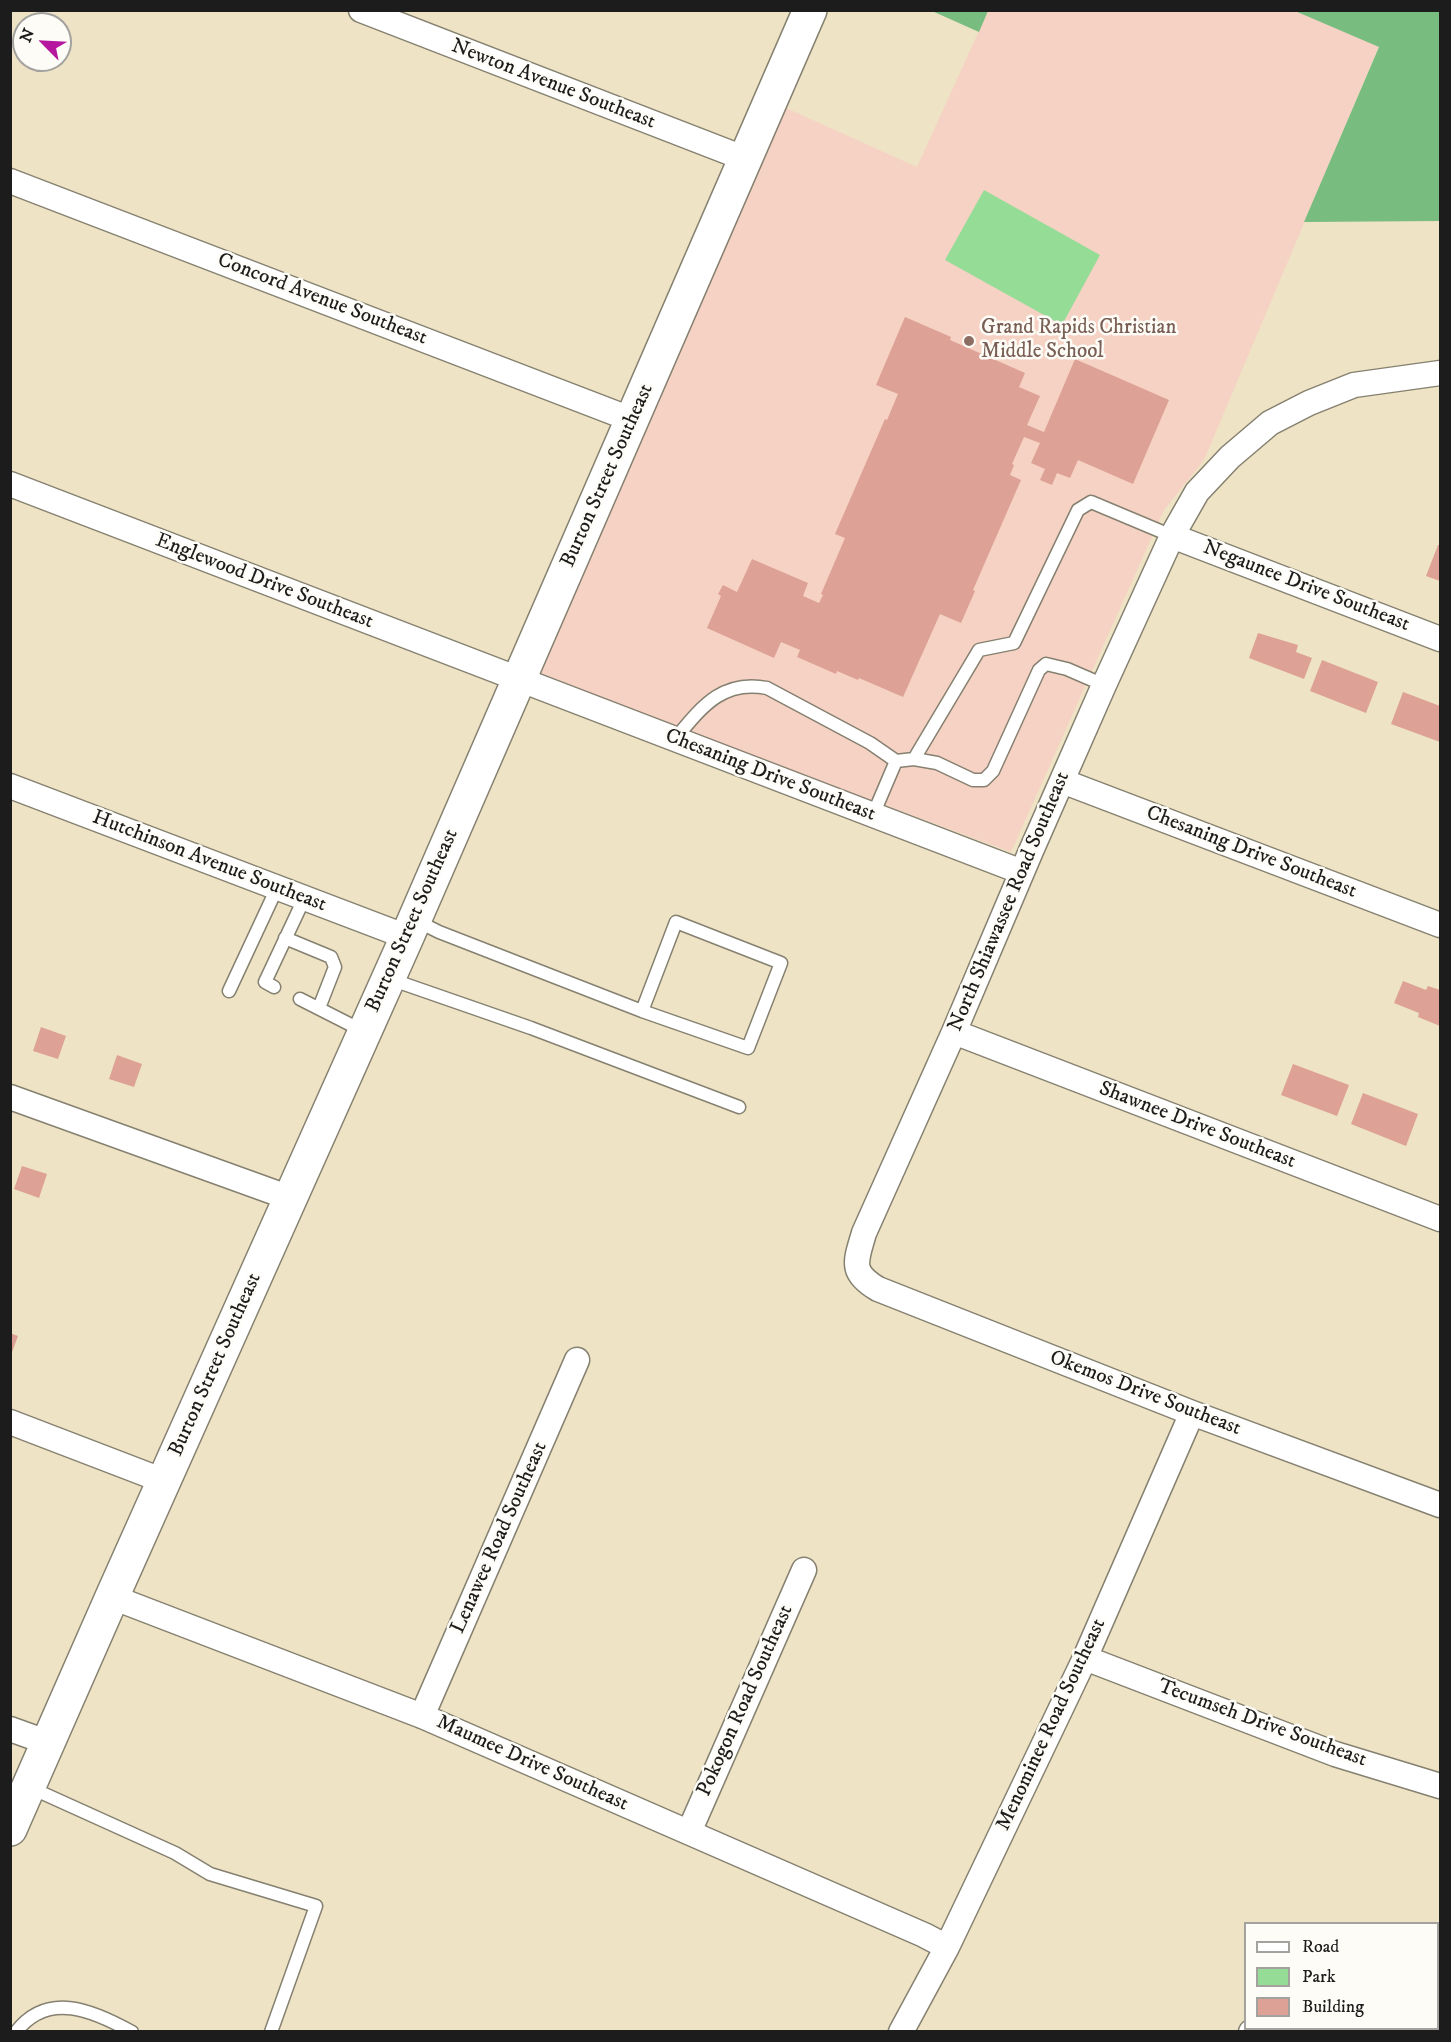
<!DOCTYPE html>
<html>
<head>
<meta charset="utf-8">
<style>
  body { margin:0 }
  #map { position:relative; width:1451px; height:2042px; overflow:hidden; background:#eee3c4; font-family:"IM FELL DW Pica",serif }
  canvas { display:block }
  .frame { position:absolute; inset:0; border:12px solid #1c1c1c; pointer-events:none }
  .legend { position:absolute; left:1244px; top:1922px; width:195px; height:108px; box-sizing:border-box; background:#fdfcf7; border:2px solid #a3a29f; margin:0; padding:8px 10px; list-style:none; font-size:18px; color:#1c1c1c }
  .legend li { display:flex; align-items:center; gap:12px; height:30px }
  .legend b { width:30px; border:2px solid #a3a29f }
  .north { position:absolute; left:12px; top:12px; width:60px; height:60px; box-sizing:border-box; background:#fdfcf7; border:2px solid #a3a29f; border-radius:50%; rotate:294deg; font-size:16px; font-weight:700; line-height:24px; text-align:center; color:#1c1c1c }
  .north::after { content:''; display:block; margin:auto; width:21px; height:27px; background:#b5179e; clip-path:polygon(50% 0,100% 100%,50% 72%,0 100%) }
</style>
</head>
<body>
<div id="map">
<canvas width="1451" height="2042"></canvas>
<div class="frame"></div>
<ul class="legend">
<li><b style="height:8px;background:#fff"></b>Road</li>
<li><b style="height:16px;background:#95dc97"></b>Park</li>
<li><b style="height:16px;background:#dda196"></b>Building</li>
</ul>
<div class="north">N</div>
</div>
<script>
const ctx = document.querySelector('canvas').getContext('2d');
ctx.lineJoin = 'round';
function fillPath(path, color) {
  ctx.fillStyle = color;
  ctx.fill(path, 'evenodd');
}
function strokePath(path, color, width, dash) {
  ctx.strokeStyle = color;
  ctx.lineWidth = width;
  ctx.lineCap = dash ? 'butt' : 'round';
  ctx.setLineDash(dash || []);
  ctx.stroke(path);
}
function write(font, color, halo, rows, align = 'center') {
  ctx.font = font + ' "IM FELL DW Pica",serif';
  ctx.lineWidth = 5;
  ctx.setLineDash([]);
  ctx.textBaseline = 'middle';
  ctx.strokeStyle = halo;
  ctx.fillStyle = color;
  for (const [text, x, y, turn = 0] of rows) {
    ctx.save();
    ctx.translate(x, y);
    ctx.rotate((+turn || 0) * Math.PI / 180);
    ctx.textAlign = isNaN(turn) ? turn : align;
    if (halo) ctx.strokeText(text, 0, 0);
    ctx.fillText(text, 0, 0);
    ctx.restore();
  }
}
const built = new Path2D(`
  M 988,11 L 1295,11 L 1379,46 L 1204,460 L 1164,510 L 1011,852 L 539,677 L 786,108 L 917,167 Z`);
const green = new Path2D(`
  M 984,190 L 1100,255 L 1062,325 L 945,260 Z`);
const forest = new Path2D(`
  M 932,11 L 988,11 L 979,32 Z
  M 1295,11 L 1440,11 L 1440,221 L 1304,222 L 1379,47 Z`);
const building = new Path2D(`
  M 905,317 L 951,337 L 950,340 L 1025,373 L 1019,387 L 1040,396 L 1027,425 L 1044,432 L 1075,359 L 1169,400 L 1133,484 L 1078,460 L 1070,478 L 1057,473 L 1052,485 L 1040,480 L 1045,469 L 1031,463 L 1040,443 L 1024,437 L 1012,464 L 1014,465 L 1010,475 L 1021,480 L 973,590 L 975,591 L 961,623 L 940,614 L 903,697 L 859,678 L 858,680 L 837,671 L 836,674 L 797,657 L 800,650 L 781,642 L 774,658 L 707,628 L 721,596 L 718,594 L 723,585 L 737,592 L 752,559 L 808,583 L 803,596 L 819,603 L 823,595 L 821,594 L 845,538 L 835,534 L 885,419 L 887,420 L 898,394 L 876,385 Z
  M 1438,545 L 1440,545 L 1440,581 L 1426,576 Z
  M 1258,633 L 1298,645 L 1296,652 L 1312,658 L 1304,679 L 1249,658 Z
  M 1322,660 L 1378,682 L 1366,713 L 1310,691 Z
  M 1403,692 L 1440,706 L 1440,742 L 1391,724 Z
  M 1403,981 L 1426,990 L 1428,986 L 1440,990 L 1440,1026 L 1418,1017 L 1419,1013 L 1394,1003 Z
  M 41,1027 L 66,1036 L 58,1059 L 33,1051 Z
  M 117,1055 L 142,1064 L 134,1087 L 109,1079 Z
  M 1293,1064 L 1349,1085 L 1337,1116 L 1281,1095 Z
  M 1363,1093 L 1418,1114 L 1406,1146 L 1351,1124 Z
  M 22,1166 L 47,1174 L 39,1198 L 14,1189 Z
  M 10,1333 L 18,1336 L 11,1355 L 10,1355 Z`);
const service = new Path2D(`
  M 675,739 C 701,708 722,679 767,688 L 870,743 L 896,761 L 914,759 L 979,650 L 1014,643 L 1078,510 L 1091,502 L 1172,536
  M 914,759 L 937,763 L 973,780 L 984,780 L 993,771 L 1039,670 L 1046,664 L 1067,669 L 1104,685
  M 873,815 L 896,761
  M 415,920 L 439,932 L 642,1011 L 676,922 L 781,963 L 748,1048 L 642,1011
  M 285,938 L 331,957 L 335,967 L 319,1008
  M 390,979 L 531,1028 L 739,1107
  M 274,987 L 265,982 L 304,899
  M 229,991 L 277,888
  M 300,999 L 363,1031
  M 29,1787 L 175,1853 L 210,1874 L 316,1906 L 271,2032
  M 16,2032 C 48,1990 94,2011 132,2032`);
const minor = new Path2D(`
  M 361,10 L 746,159
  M 10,181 L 633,420
  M 1440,373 L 1354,385 L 1309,403 L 1270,423 L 1230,457 L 1197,492 L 1172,536 L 1104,685 L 1031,851 L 954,1032 L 864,1233 C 856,1261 849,1272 878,1289 L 1192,1413 L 1440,1505
  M 10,484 L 1022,872
  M 1172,536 L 1440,639
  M 1062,781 L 1440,925
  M 10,786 L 407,937
  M 954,1032 L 1440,1219
  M 10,1097 L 290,1198
  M 10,1422 L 164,1481
  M 112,1597 L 422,1716 L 924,1935 L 947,1947
  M 1085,1658 L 1335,1754 L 1440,1786
  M 422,1716 L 577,1360
  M 10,1729 L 49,1743
  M 689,1832 L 804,1570
  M 901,2032 L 947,1947 L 1085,1658 L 1192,1413
  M 1251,2032 L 1269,2029 L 1280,2032`);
const secondary = new Path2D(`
  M 10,1829 L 112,1597 L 407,937 L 810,10`);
const markers = [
  [969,341,6,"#8d6e63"]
];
const streetNames = [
  ["Newton Avenue Southeast",553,85,21],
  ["Concord Avenue Southeast",322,300,21],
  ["Burton Street Southeast",608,476,-66],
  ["Englewood Drive Southeast",264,582,21],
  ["Negaunee Drive Southeast",1306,587,21],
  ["Chesaning Drive Southeast",770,776,21],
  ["Chesaning Drive Southeast",1251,853,21],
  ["Hutchinson Avenue Southeast",209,862,21],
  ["North Shiawassee Road Southeast",1010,902,-67],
  ["Burton Street Southeast",413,921,-66],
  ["Shawnee Drive Southeast",1197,1126,21],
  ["Burton Street Southeast",216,1365,-66],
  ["Okemos Drive Southeast",1145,1394,21],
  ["Lenawee Road Southeast",500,1538,-66],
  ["Pokogon Road Southeast",746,1701,-66],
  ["Tecumseh Drive Southeast",1262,1724,20],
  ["Menominee Road Southeast",1052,1725,-65],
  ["Maumee Drive Southeast",532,1764,24]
];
const educationNames = [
  ["Grand Rapids Christian",981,329],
  ["Middle School",981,353]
];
fillPath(built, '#f6d2c4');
fillPath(green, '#95dc97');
fillPath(forest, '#78bc80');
fillPath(building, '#dda196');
strokePath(service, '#858070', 15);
strokePath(minor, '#858070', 27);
strokePath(secondary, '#858070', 36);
strokePath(service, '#fff', 12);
strokePath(minor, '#fff', 24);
strokePath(secondary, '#fff', 33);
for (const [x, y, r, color] of markers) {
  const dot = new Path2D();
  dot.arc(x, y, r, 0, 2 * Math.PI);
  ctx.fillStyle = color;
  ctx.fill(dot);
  strokePath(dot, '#fdfcf7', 2);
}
write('21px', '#1c1c1c', '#fdfcf7', streetNames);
write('21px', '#785e54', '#fdfcf7', educationNames, 'left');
</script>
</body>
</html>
